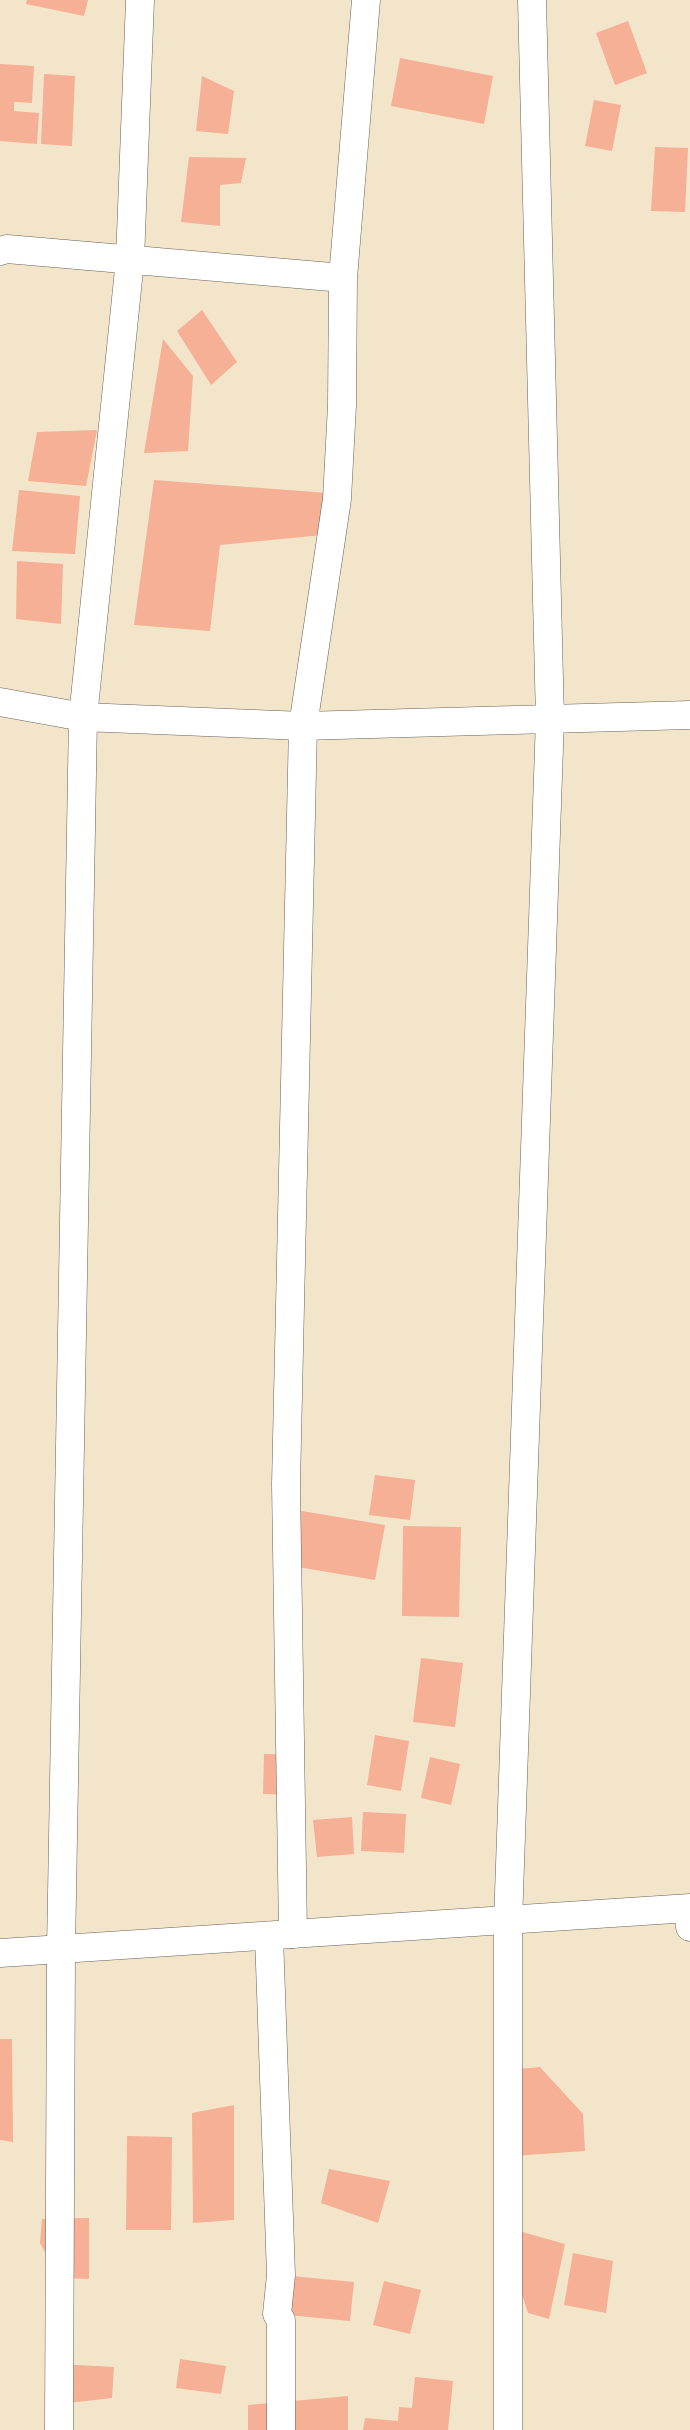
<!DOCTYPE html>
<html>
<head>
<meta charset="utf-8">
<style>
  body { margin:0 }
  canvas { display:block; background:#f3e5ca }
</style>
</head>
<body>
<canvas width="690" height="2430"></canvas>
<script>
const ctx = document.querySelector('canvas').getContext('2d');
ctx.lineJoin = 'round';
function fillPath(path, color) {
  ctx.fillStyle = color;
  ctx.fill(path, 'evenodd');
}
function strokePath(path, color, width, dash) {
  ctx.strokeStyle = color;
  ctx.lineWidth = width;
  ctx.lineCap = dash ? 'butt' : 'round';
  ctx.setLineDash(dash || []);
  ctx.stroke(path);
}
const building = new Path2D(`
  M 27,0 L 88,0 L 84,16 L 26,4 Z
  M 628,21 L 647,73 L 615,85 L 596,33 Z
  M 400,58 L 493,76 L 484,124 L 391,106 Z
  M 0,64 L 34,66 L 32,103 L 14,102 L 14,111 L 39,113 L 37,144 L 0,141 Z
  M 44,74 L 75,76 L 72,146 L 41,144 Z
  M 202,76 L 234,91 L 228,134 L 196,131 Z
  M 594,100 L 621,105 L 612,151 L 585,146 Z
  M 655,147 L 688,148 L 685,212 L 651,211 Z
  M 189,157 L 246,158 L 241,183 L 220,185 L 220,226 L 181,222 Z
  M 202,310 L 237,362 L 211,385 L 177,331 Z
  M 163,339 L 193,376 L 188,451 L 144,453 Z
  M 97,430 L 86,486 L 28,481 L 37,432 Z
  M 154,480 L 328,493 L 322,535 L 220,545 L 210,631 L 134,625 Z
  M 19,490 L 80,496 L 75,554 L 12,551 Z
  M 17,561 L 63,564 L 61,624 L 16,619 Z
  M 375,1475 L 415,1480 L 410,1520 L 369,1515 Z
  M 290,1509 L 385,1525 L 375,1580 L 280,1564 Z
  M 403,1526 L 461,1527 L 459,1617 L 402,1616 Z
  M 421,1658 L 463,1663 L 455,1727 L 413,1722 Z
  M 375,1735 L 409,1741 L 401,1791 L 367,1785 Z
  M 264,1754 L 304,1755 L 303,1795 L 263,1794 Z
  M 430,1757 L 460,1764 L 451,1805 L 421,1798 Z
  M 363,1812 L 406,1814 L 404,1853 L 361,1851 Z
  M 352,1817 L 354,1854 L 317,1857 L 313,1820 Z
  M 0,2039 L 12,2039 L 13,2142 L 0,2140 Z
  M 540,2067 L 583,2114 L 585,2151 L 513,2156 L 508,2070 Z
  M 234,2105 L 234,2220 L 193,2223 L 192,2113 Z
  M 127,2136 L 172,2137 L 171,2230 L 126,2230 Z
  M 329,2169 L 390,2181 L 378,2223 L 321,2203 Z
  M 89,2218 L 89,2279 L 59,2278 L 40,2243 L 42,2219 Z
  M 508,2228 L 565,2244 L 549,2319 L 528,2313 L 508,2252 Z
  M 573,2253 L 613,2261 L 606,2313 L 564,2305 Z
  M 281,2275 L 354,2282 L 350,2321 L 277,2314 Z
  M 384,2281 L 421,2290 L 410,2334 L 373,2325 Z
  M 180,2359 L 226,2366 L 221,2394 L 176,2388 Z
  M 59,2364 L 114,2367 L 112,2398 L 59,2404 Z
  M 415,2377 L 453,2381 L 448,2430 L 363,2430 L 365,2418 L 398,2421 L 399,2407 L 412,2408 Z
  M 348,2396 L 348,2430 L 248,2430 L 248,2405 Z`);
const street = new Path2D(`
  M 0,251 L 7,249 L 343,278
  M 0,702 L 83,717 L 303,726 L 690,715
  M 688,1909 L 690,1927
  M 293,1934 L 286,1484 L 303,726 L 337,499 L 342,405 L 343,278 L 366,0
  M 269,1936 L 281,2275 L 277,2314 L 281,2320 L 281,2430
  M 59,2430 L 61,1950 L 83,717 L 130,260 L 140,0
  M 508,2430 L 508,1922 L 550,719 L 532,0`);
const secondary = new Path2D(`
  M 0,1953 L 690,1908`);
fillPath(building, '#f5b096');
strokePath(street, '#676259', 29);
strokePath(secondary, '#676259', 29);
strokePath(street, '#fff', 28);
strokePath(secondary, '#fff', 28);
</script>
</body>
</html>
